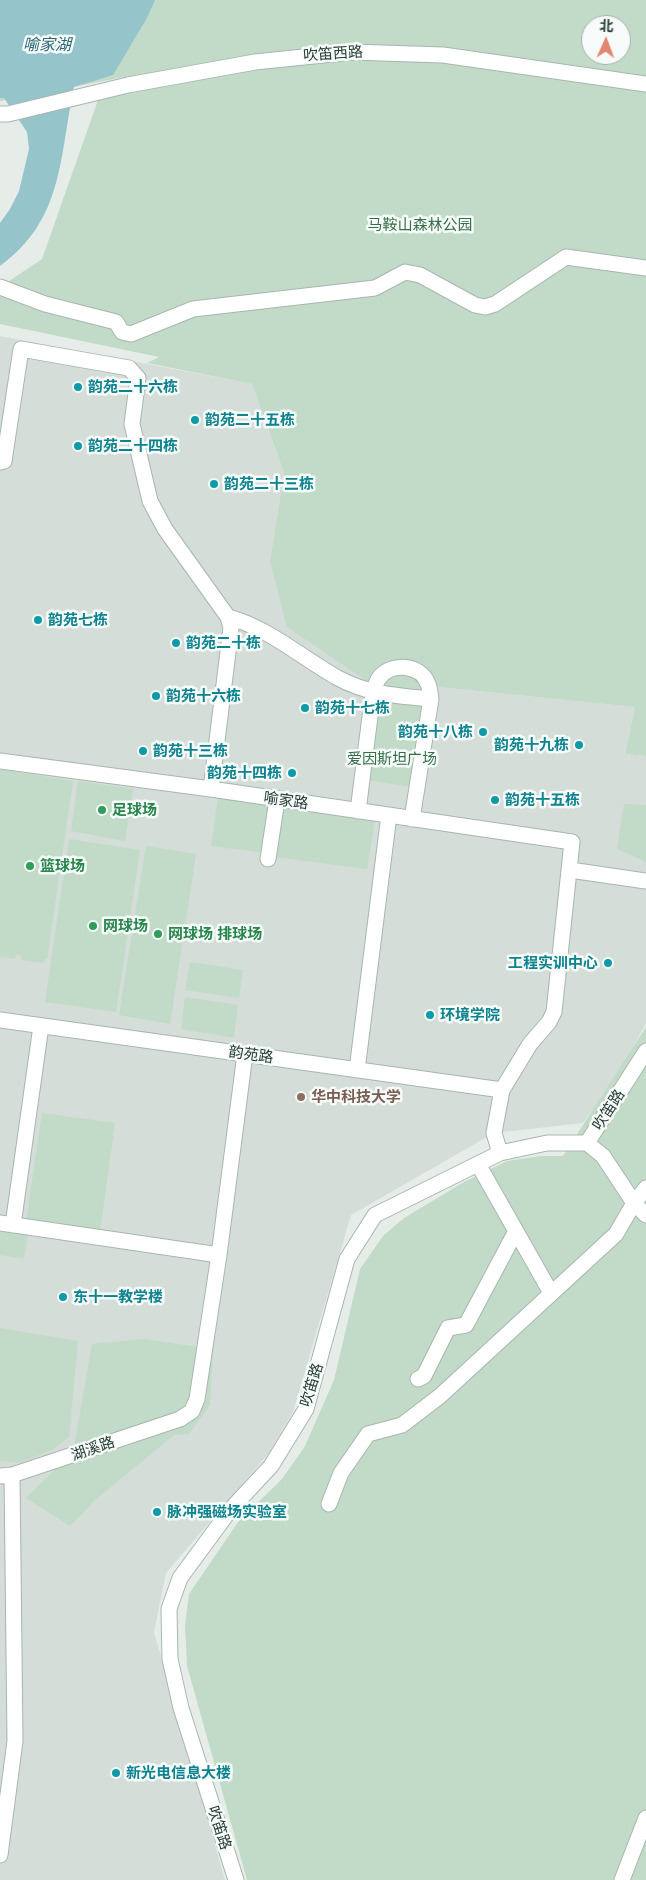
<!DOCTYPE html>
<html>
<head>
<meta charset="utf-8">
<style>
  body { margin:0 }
  #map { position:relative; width:646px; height:1880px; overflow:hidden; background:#e6ede9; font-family:Quicksand,"Noto Sans SC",sans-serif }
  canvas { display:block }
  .north { position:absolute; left:581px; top:15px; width:50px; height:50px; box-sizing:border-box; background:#f6faf8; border:1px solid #a3aeaa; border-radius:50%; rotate:2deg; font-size:14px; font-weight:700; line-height:20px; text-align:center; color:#273d36 }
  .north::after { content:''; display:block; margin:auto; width:18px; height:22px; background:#e2876f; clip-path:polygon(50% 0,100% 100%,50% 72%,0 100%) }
</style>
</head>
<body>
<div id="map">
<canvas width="646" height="1880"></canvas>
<div class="north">北</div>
</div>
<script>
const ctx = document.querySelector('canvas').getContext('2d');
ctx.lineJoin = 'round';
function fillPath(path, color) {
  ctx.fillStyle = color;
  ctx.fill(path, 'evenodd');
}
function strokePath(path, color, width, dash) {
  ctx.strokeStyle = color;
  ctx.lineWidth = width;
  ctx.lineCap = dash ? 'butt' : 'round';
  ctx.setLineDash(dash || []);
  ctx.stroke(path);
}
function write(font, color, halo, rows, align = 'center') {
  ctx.font = font + ' Quicksand,"Noto Sans SC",sans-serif';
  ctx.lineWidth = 5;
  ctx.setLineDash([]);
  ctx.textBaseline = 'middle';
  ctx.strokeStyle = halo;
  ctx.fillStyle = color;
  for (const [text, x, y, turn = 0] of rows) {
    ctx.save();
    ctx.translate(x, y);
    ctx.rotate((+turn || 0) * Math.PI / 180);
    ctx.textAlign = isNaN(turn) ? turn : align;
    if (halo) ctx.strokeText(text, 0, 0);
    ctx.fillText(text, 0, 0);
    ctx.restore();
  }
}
const built = new Path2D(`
  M 0,336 L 252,384 L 284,473 L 270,561 L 429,672 L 438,687 L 635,707 L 625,754 L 646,756 L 646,1023 L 620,1072 L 583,1123 L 494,1133 L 351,1215 L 293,1412 L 269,1453 L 166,1573 L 154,1632 L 225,1880 L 0,1880 Z`);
const green = new Path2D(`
  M 0,0 L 646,0 L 646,756 L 625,754 L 635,707 L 438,687 L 429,672 L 407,662 L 370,683 L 287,627 L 270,561 L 284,473 L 252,384 L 147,363 L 159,357 L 0,324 L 0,287 L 42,259 L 98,100 L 116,88 L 124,77 L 0,101 ZM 591,25 L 621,25 L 621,55 L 591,55 Z
  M 412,673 L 423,682 L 424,693 L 412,787 L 366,780 L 379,690 L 389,677 Z
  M 0,769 L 73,781 L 47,959 L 45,959 L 44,963 L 21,960 L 21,955 L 16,954 L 15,959 L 0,957 Z
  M 78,781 L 133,789 L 125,841 L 71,831 Z
  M 218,797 L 273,804 L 266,853 L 211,846 Z
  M 624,804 L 646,805 L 646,862 L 617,849 Z
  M 281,808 L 375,820 L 367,869 L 274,857 Z
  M 69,839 L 140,850 L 116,1012 L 45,1002 Z
  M 146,846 L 196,854 L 170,1024 L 119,1015 Z
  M 190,962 L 243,970 L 239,998 L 185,990 Z
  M 185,997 L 238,1005 L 234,1038 L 181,1029 Z
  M 646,1027 L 646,1880 L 247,1880 L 187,1666 L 185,1626 L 189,1594 L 238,1522 L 282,1479 L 305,1446 L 334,1380 L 360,1269 L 383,1236 L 404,1218 L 464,1182 L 507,1161 L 540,1156 L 563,1156 Z
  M 42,1113 L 115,1123 L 100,1232 L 26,1222 Z
  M 0,1230 L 28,1234 L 24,1259 L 0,1255 Z
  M 0,1328 L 78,1341 L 69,1437 L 52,1450 L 19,1463 L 0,1461 Z
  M 143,1339 L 213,1349 L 210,1405 L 189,1434 L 174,1435 L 95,1500 L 70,1526 L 26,1498 L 73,1452 L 92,1344 Z`);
const water = new Path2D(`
  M 0,0 L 155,0 L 147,18 L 113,75 L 74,87 C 59,158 64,219 0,266 L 0,223 L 10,209 L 19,191 L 29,149 L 27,132 L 4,98 L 0,98 Z`);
const minor = new Path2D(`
  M 0,114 L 8,114 L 128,85 L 255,62 L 352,52 L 443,55 L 646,84
  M 0,287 L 45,304 L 116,322 L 122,332 L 131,334 L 193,309 L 375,288 L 405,272 L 420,275 L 475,305 L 485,307 L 495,304 L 566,257 L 646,268
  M 0,462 L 4,461 L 21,349 L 129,368 L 138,378 L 132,424 L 150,501 L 165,529 L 228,617 L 231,628 L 211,789
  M 228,617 C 269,628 302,658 338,678 C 367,694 398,696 431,699
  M 0,761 L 211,789 L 572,842 L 554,1012 L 549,1022 L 530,1044 L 502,1090 L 494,1133 L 500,1153
  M 358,811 L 373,693 C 375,688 376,682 379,678 C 391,662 421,664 428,684 C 430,688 430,694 431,699 L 412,819
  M 268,859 L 277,800
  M 570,870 L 646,881
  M 0,1020 L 502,1090
  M 357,1070 L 389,815
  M 587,1143 L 603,1156 L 634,1203 L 646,1215
  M 478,1164 L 551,1293
  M 0,1223 L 219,1255
  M 13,1225 L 41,1026
  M 418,1379 L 424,1376 L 448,1328 L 466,1325 L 516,1231
  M 0,1476 L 12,1475 L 180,1419 L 192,1411 L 197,1399 L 219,1255 L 245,1054
  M 329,1504 L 341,1473 L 368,1434 L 402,1425 L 440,1396 L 616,1234 L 634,1203 L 646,1188
  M 0,1855 L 15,1741 L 12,1475
  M 236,1880 L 181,1708 L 170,1659 L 169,1609 L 180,1578 L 230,1510 L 271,1466 L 306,1409 L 347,1259 L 375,1215 L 500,1153 L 547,1143 L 587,1143 L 646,1051
  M 622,1880 L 646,1818`);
const markers = [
  [78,387,5,"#0f9aa8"],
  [195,420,5,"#0f9aa8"],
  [78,446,5,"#0f9aa8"],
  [214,484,5,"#0f9aa8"],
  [38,620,5,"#0f9aa8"],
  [176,643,5,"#0f9aa8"],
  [156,696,5,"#0f9aa8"],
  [305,708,5,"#0f9aa8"],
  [483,732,5,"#0f9aa8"],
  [579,745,5,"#0f9aa8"],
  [143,751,5,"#0f9aa8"],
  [292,773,5,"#0f9aa8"],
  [495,800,5,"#0f9aa8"],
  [102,810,5,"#2e9e5b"],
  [30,866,5,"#2e9e5b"],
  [93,926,5,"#2e9e5b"],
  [158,934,5,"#2e9e5b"],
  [608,963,5,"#0f9aa8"],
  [430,1015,5,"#0f9aa8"],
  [301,1097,5,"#8d6e63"],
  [63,1297,5,"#0f9aa8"],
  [157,1512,5,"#0f9aa8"],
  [116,1773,5,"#0f9aa8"]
];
const streetNames = [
  ["吹笛西路",333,54,-4],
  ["喻家路",286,801,8],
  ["韵苑路",251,1055,8],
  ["吹笛路",609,1110,-57],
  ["吹笛路",312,1385,-73],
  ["湖溪路",93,1449,-19],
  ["吹笛路",219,1828,72]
];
const parkNames = [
  ["马鞍山森林公园",420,225],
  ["爱因斯坦广场",392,759]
];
const cultureNames = [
  ["韵苑二十六栋",88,387],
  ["韵苑二十五栋",205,420],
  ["韵苑二十四栋",88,446],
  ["韵苑二十三栋",224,484],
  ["韵苑七栋",48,620],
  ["韵苑二十栋",186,643],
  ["韵苑十六栋",166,696],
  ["韵苑十七栋",315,708],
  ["韵苑十八栋",473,732,"right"],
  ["韵苑十九栋",569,745,"right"],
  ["韵苑十三栋",153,751],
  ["韵苑十四栋",282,773,"right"],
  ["韵苑十五栋",505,800],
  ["工程实训中心",598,963,"right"],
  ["环境学院",440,1015],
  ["东十一教学楼",73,1297],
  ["脉冲强磁场实验室",167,1512],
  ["新光电信息大楼",126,1773]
];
const leisureNames = [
  ["足球场",112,810],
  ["篮球场",40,866],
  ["网球场",103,926],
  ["网球场 排球场",168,934]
];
const educationNames = [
  ["华中科技大学",311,1097]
];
const waterNames = [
  ["喻家湖",47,45]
];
fillPath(built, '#d4ddd8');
fillPath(green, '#c1dbc8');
fillPath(water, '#95c4cb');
strokePath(minor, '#a9b5b0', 17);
strokePath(minor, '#fff', 15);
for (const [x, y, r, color] of markers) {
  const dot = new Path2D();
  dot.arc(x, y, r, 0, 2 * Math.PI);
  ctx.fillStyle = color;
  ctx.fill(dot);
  strokePath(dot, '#f6faf8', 2);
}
write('15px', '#273d36', '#f6faf8', streetNames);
write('15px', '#356f4a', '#f6faf8', parkNames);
write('bold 15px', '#0d838f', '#f6faf8', cultureNames, 'left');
write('bold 15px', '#27864d', '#f6faf8', leisureNames, 'left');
write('bold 15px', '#785e54', '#f6faf8', educationNames, 'left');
write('italic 16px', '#276872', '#f6faf8', waterNames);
</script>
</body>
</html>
